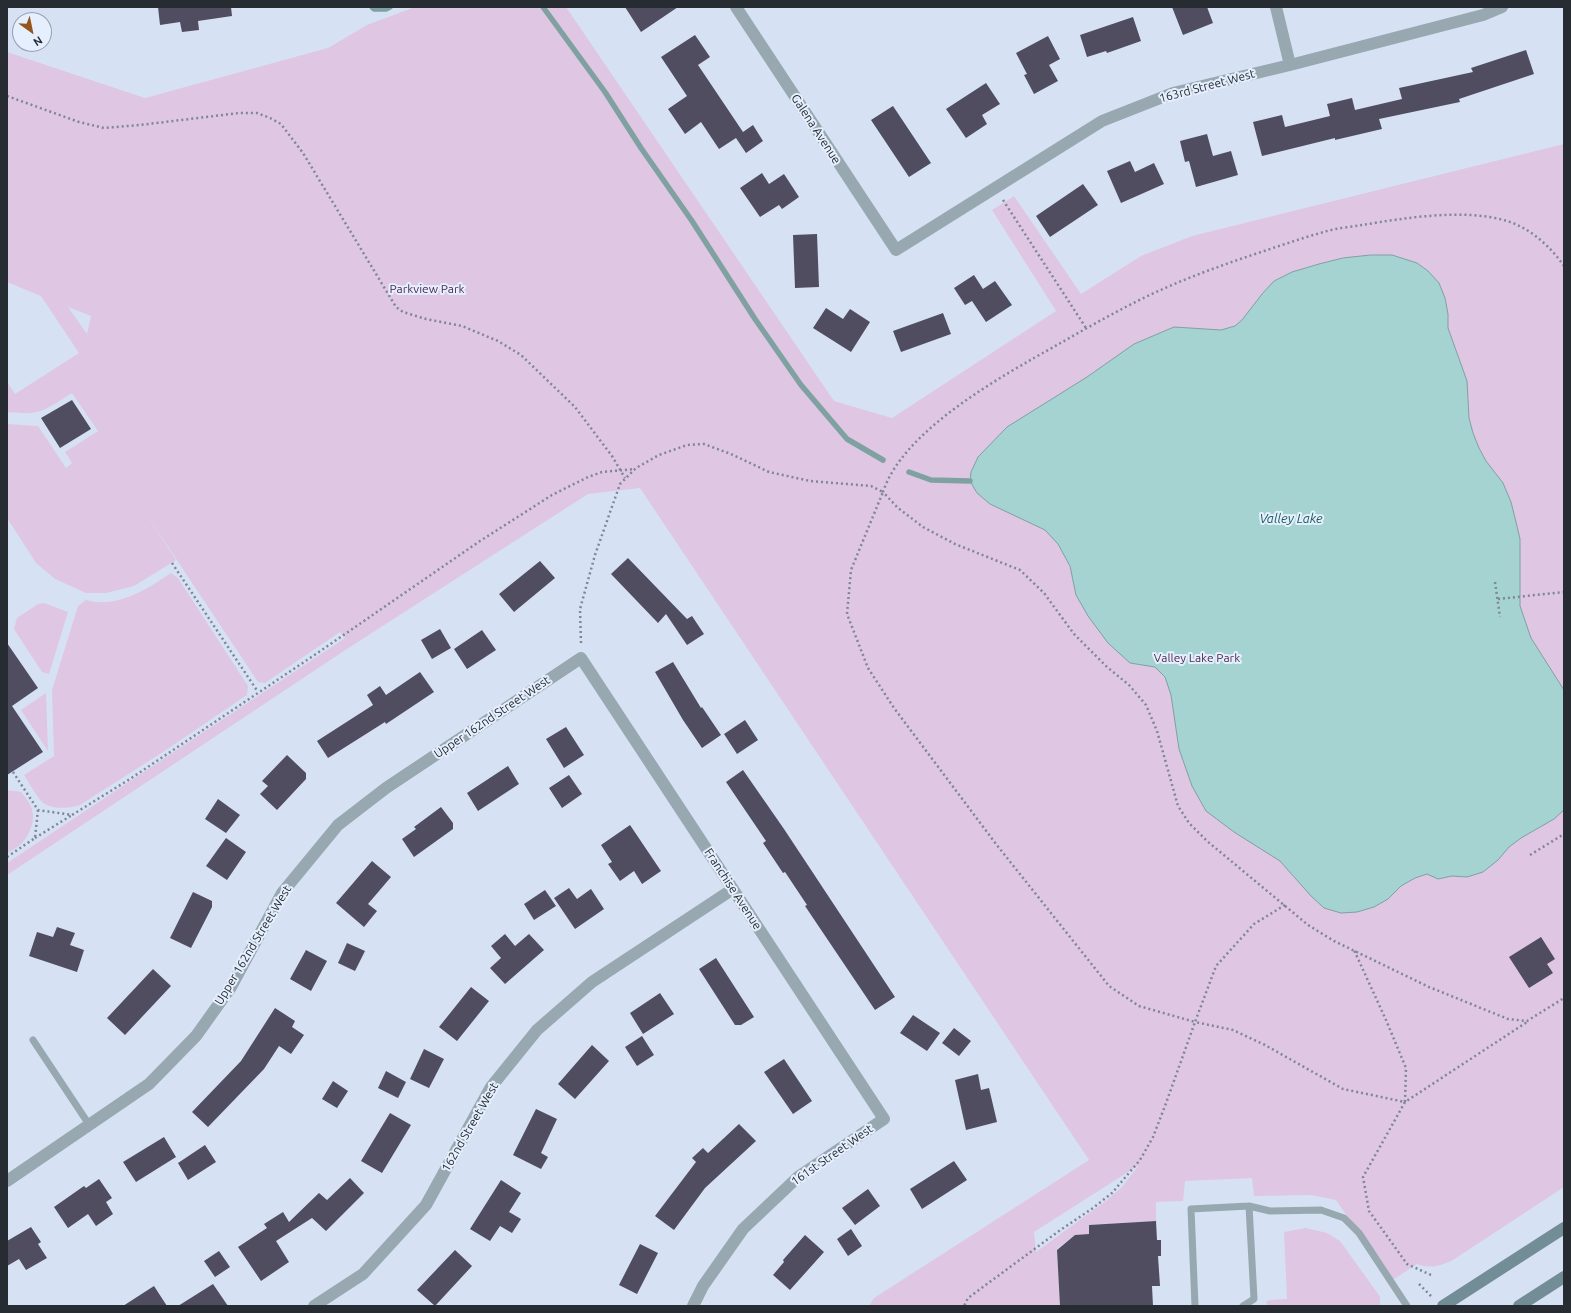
<!DOCTYPE html>
<html>
<head>
<meta charset="utf-8">
<style>
  body { margin:0 }
  #map { position:relative; width:1571px; height:1313px; overflow:hidden; background:#d6e2f4; font-family:Ubuntu,sans-serif }
  canvas { display:block }
  .frame { position:absolute; inset:0; border:8px solid #272c33; pointer-events:none }
  .north { position:absolute; left:12px; top:12px; width:40px; height:40px; box-sizing:border-box; background:#e5effe; border:1px solid #99a1ad; border-radius:50%; rotate:147deg; font-size:11px; font-weight:700; line-height:16px; text-align:center; color:#272c33 }
  .north::after { content:''; display:block; margin:auto; width:14px; height:18px; background:#94561c; clip-path:polygon(50% 0,100% 100%,50% 72%,0 100%) }
</style>
</head>
<body>
<div id="map">
<canvas width="1571" height="1313"></canvas>
<div class="frame"></div>
<div class="north">N</div>
</div>
<script>
const ctx = document.querySelector('canvas').getContext('2d');
ctx.lineJoin = 'round';
function fillPath(path, color) {
  ctx.fillStyle = color;
  ctx.fill(path, 'evenodd');
}
function strokePath(path, color, width, dash) {
  ctx.strokeStyle = color;
  ctx.lineWidth = width;
  ctx.lineCap = dash ? 'butt' : 'round';
  ctx.setLineDash(dash || []);
  ctx.stroke(path);
}
function write(font, color, halo, rows, align = 'center') {
  ctx.font = font + ' Ubuntu,sans-serif';
  ctx.lineWidth = 4;
  ctx.setLineDash([]);
  ctx.textBaseline = 'middle';
  ctx.strokeStyle = halo;
  ctx.fillStyle = color;
  for (const [text, x, y, turn = 0] of rows) {
    ctx.save();
    ctx.translate(x, y);
    ctx.rotate((+turn || 0) * Math.PI / 180);
    ctx.textAlign = isNaN(turn) ? turn : align;
    if (halo) ctx.strokeText(text, 0, 0);
    ctx.fillText(text, 0, 0);
    ctx.restore();
  }
}
const green = new Path2D(`
  M 415,7 L 566,7 L 834,401 L 892,418 L 1056,311 L 992,210 L 1014,196 L 1081,294 L 1141,256 L 1192,236 L 1564,144 L 1564,1187 L 1453,1260 C 1440,1266 1431,1269 1417,1264 L 1391,1281 L 1336,1200 L 1311,1195 L 1254,1196 L 1252,1178 L 1185,1181 L 1183,1201 L 1156,1202 L 1156,1221 L 1089,1225 L 1089,1234 L 1075,1235 L 1057,1249 L 1060,1306 L 869,1306 L 874,1298 L 1089,1160 L 640,488 L 588,494 L 350,647 L 7,875 L 7,863 L 345,638 L 340,632 L 265,683 L 258,682 L 139,503 L 176,560 L 134,586 L 106,593 L 86,593 L 55,579 L 36,563 L 7,518 L 7,424 L 38,426 L 66,468 L 72,463 L 65,452 L 98,431 L 72,393 C 45,410 40,416 7,412 L 7,382 L 15,394 L 79,353 L 41,296 L 7,282 L 7,52 L 145,98 L 328,48 L 367,25 ZM 68,307 L 91,316 L 87,334 ZM 1139,1165 L 1122,1187 L 1107,1200 L 1036,1252 L 1034,1232 Z
  M 171,573 L 178,578 L 248,686 L 247,695 L 163,752 L 80,805 C 68,809 49,810 40,800 C 34,792 29,783 24,775 L 54,756 L 52,690 L 78,606 L 86,600 C 117,609 147,589 171,573 Z
  M 44,603 L 68,612 L 49,674 L 42,672 L 14,629 L 17,618 L 38,604 Z
  M 46,693 L 48,751 L 21,710 Z
  M 7,790 L 21,792 C 25,797 31,804 32,810 C 36,821 28,838 20,845 C 16,848 11,851 7,853 Z
  M 1306,1228 L 1327,1233 L 1340,1241 L 1376,1291 L 1380,1297 L 1380,1306 L 1268,1306 L 1266,1302 L 1269,1300 L 1287,1299 L 1284,1232 Z`);
const water = new Path2D(`
  M 1371,255 L 1392,255 L 1417,263 L 1428,271 L 1439,283 L 1445,298 L 1448,314 L 1448,328 L 1467,381 L 1469,418 L 1473,433 L 1479,448 L 1486,461 L 1503,483 L 1511,502 L 1516,522 L 1520,539 L 1520,606 L 1531,638 L 1564,690 L 1564,810 L 1554,819 L 1521,838 L 1509,847 L 1498,860 L 1483,872 L 1467,877 L 1452,876 L 1438,879 L 1427,874 L 1415,878 L 1401,886 L 1388,899 L 1374,907 L 1357,912 L 1341,913 L 1324,908 L 1311,896 L 1280,861 L 1234,832 L 1206,811 L 1192,786 L 1179,749 L 1171,695 L 1165,677 L 1155,667 L 1130,663 L 1108,643 L 1088,616 L 1076,595 L 1070,566 L 1058,544 L 1045,530 L 990,504 L 977,493 L 970,481 L 971,472 L 978,457 L 1007,427 L 1087,377 L 1134,344 L 1174,327 L 1221,330 L 1235,326 L 1242,320 L 1262,294 L 1274,281 L 1292,272 L 1319,264 L 1343,258 Z`);
const stream = new Path2D(`
  M 372,7 L 374,9 L 386,9 L 390,7
  M 543,7 L 605,92 L 641,148 L 692,221 L 755,319 L 801,385 L 847,439 L 883,460
  M 909,472 L 931,480 L 970,481`);
const building = new Path2D(`
  M 158,7 L 231,7 L 232,16 L 198,21 L 199,30 L 182,32 L 180,22 L 160,25 Z
  M 625,7 L 678,7 L 641,32 Z
  M 1172,7 L 1207,7 L 1213,23 L 1183,35 Z
  M 1133,17 L 1141,41 L 1107,53 L 1106,51 L 1087,57 L 1080,35 Z
  M 695,35 L 710,57 L 698,65 L 743,132 L 753,125 L 763,141 L 746,153 L 736,138 L 719,149 L 701,122 L 685,134 L 668,109 L 687,96 L 661,57 Z
  M 1048,36 L 1060,59 L 1049,65 L 1058,81 L 1034,94 L 1024,75 L 1027,74 L 1016,53 Z
  M 1526,50 L 1534,74 L 1459,99 L 1460,102 L 1379,119 L 1382,129 L 1335,140 L 1335,138 L 1262,156 L 1253,122 L 1282,115 L 1285,127 L 1330,116 L 1327,104 L 1352,98 L 1355,110 L 1402,99 L 1399,88 L 1473,72 L 1471,68 Z
  M 986,83 L 1000,104 L 982,115 L 987,124 L 966,138 L 946,109 Z
  M 893,106 L 931,163 L 909,177 L 871,120 Z
  M 1207,134 L 1213,156 L 1231,151 L 1238,175 L 1196,187 L 1189,161 L 1185,162 L 1180,141 Z
  M 1130,161 L 1135,172 L 1154,163 L 1164,184 L 1121,203 L 1107,171 Z
  M 762,173 L 769,184 L 784,174 L 799,197 L 782,209 L 779,205 L 760,217 L 740,188 Z
  M 1083,184 L 1098,205 L 1050,237 L 1036,216 Z
  M 817,234 L 819,287 L 795,288 L 793,235 Z
  M 974,275 L 983,289 L 995,281 L 1012,305 L 986,322 L 972,301 L 965,305 L 954,288 Z
  M 826,308 L 843,319 L 850,309 L 870,322 L 851,352 L 813,328 Z
  M 943,313 L 951,334 L 901,352 L 893,331 Z
  M 72,400 L 91,429 L 60,448 L 41,418 Z
  M 628,558 L 687,619 L 692,616 L 704,634 L 687,645 L 666,614 L 658,623 L 611,574 Z
  M 540,561 L 555,578 L 514,612 L 499,594 Z
  M 440,629 L 451,648 L 432,659 L 421,640 Z
  M 482,630 L 496,650 L 467,669 L 454,649 Z
  M 7,643 L 38,688 L 12,706 L 43,752 L 7,775 Z
  M 673,662 L 701,708 L 702,707 L 721,735 L 702,748 L 683,720 L 655,672 Z
  M 420,672 L 434,692 L 386,724 L 385,722 L 328,758 L 317,741 L 373,705 L 367,695 L 380,686 L 386,695 Z
  M 745,720 L 758,740 L 737,754 L 724,734 Z
  M 566,727 L 584,755 L 564,768 L 546,739 Z
  M 287,755 L 306,773 L 306,779 L 277,810 L 260,794 L 268,786 L 262,781 Z
  M 508,766 L 519,784 L 478,811 L 467,793 Z
  M 743,770 L 784,829 L 895,997 L 875,1010 L 805,906 L 807,905 L 785,872 L 783,873 L 763,843 L 766,841 L 726,782 Z
  M 569,775 L 582,794 L 562,808 L 549,788 Z
  M 218,799 L 240,815 L 226,833 L 205,819 Z
  M 441,807 L 453,823 L 453,829 L 414,857 L 402,839 L 416,829 L 414,827 Z
  M 630,825 L 661,871 L 642,884 L 634,871 L 620,881 L 608,864 L 612,862 L 601,845 Z
  M 226,838 L 246,852 L 227,880 L 206,866 Z
  M 372,861 L 391,877 L 368,904 L 377,911 L 364,927 L 336,903 Z
  M 569,888 L 577,899 L 591,889 L 604,909 L 575,929 L 554,898 Z
  M 545,890 L 556,906 L 534,920 L 524,904 Z
  M 193,892 L 212,901 L 212,907 L 191,948 L 170,938 Z
  M 57,927 L 75,933 L 70,945 L 84,950 L 77,972 L 29,956 L 37,932 L 53,937 Z
  M 505,934 L 515,946 L 529,934 L 544,950 L 505,984 L 490,968 L 501,958 L 491,946 Z
  M 1541,937 L 1555,959 L 1547,964 L 1553,973 L 1529,988 L 1509,957 Z
  M 347,943 L 365,951 L 355,971 L 338,963 Z
  M 306,950 L 327,961 L 311,991 L 290,979 Z
  M 716,958 L 754,1017 L 741,1025 L 735,1025 L 699,969 Z
  M 153,969 L 171,986 L 125,1035 L 107,1018 Z
  M 471,987 L 489,1001 L 457,1041 L 439,1027 Z
  M 660,993 L 674,1014 L 643,1034 L 630,1013 Z
  M 275,1008 L 295,1021 L 292,1027 L 304,1035 L 291,1054 L 279,1046 L 264,1069 L 208,1127 L 192,1112 L 241,1061 Z
  M 913,1015 L 940,1033 L 927,1051 L 900,1033 Z
  M 954,1028 L 971,1041 L 959,1056 L 942,1043 Z
  M 642,1036 L 654,1055 L 637,1066 L 625,1047 Z
  M 592,1045 L 609,1061 L 575,1099 L 558,1084 Z
  M 424,1049 L 444,1059 L 429,1088 L 410,1079 Z
  M 784,1059 L 812,1101 L 793,1114 L 764,1072 Z
  M 386,1071 L 406,1082 L 398,1098 L 378,1088 Z
  M 978,1074 L 981,1090 L 989,1088 L 997,1122 L 966,1130 L 955,1080 Z
  M 333,1081 L 348,1091 L 337,1108 L 322,1099 Z
  M 536,1109 L 557,1119 L 541,1153 L 548,1157 L 541,1169 L 513,1155 Z
  M 390,1113 L 411,1125 L 382,1173 L 361,1161 Z
  M 739,1124 L 756,1141 L 705,1188 L 674,1230 L 655,1216 L 696,1162 L 692,1158 L 703,1148 L 708,1153 Z
  M 164,1137 L 176,1157 L 136,1182 L 123,1162 Z
  M 205,1145 L 216,1162 L 188,1180 L 178,1163 Z
  M 954,1161 L 967,1180 L 922,1209 L 910,1189 Z
  M 350,1178 L 364,1193 L 326,1231 L 312,1218 L 276,1241 L 289,1262 L 261,1281 L 238,1247 L 267,1228 L 264,1224 L 283,1212 L 289,1222 L 319,1193 L 327,1200 Z
  M 99,1179 L 112,1198 L 106,1202 L 113,1214 L 96,1226 L 88,1214 L 68,1228 L 54,1207 L 84,1186 L 86,1188 Z
  M 501,1180 L 521,1193 L 509,1212 L 521,1219 L 512,1233 L 500,1226 L 490,1241 L 470,1229 Z
  M 868,1189 L 880,1206 L 855,1225 L 842,1208 Z
  M 1156,1221 L 1157,1240 L 1161,1240 L 1161,1256 L 1158,1256 L 1160,1286 L 1152,1286 L 1153,1306 L 1060,1306 L 1057,1250 L 1075,1235 L 1089,1234 L 1089,1225 Z
  M 31,1227 L 41,1242 L 38,1244 L 47,1258 L 26,1270 L 19,1259 L 7,1266 L 7,1241 Z
  M 851,1229 L 862,1246 L 848,1256 L 837,1239 Z
  M 805,1235 L 824,1252 L 790,1290 L 773,1275 L 784,1262 L 783,1260 Z
  M 640,1244 L 658,1253 L 637,1294 L 619,1285 Z
  M 455,1250 L 472,1266 L 435,1306 L 417,1290 Z
  M 219,1251 L 230,1267 L 215,1277 L 204,1261 Z
  M 213,1284 L 228,1306 L 178,1306 Z
  M 154,1286 L 167,1306 L 123,1306 Z`);
const path = new Path2D(`
  M 7,96 L 79,122 L 104,128 L 140,125 L 239,113 L 257,113 L 270,118 L 281,124 L 303,153 L 396,307 L 403,312 L 426,319 L 462,326 L 498,341 L 521,355 L 575,407 L 612,456 L 625,478
  M 1003,200 L 1086,328
  M 1564,266 C 1550,246 1530,228 1507,221 C 1464,208 1405,218 1362,225 C 1350,227 1336,228 1324,232 C 1309,236 1294,241 1279,246 C 1243,258 1207,270 1172,285 C 1132,302 1094,324 1057,345 C 1002,376 903,430 883,492 L 898,508 L 923,527 L 955,544 L 1020,570 L 1044,593 L 1074,634 L 1107,667 L 1129,685 L 1146,705 L 1157,731 L 1178,806 L 1189,823 L 1207,841 L 1308,925 L 1334,941 L 1429,987 L 1508,1019 L 1527,1021 L 1564,998
  M 172,563 L 258,692
  M 1495,582 L 1500,617
  M 1498,599 L 1564,592
  M 581,643 L 580,609 L 595,555 L 620,484 L 636,468 L 659,455 L 687,445 L 704,444 L 731,454 L 769,472 L 810,481 L 871,486 L 883,492 L 851,570 L 847,614 L 868,668 L 894,708 L 996,844 L 1109,986 L 1139,1006 L 1195,1022 L 1165,1106 L 1153,1137 L 1140,1160 L 1112,1193 L 1093,1208 L 1059,1231 L 968,1298 L 964,1306
  M 13,772 L 38,810 L 72,815 L 130,779 L 316,654 L 480,541 L 552,495 L 588,477 L 602,472 L 635,469
  M 35,838 L 72,815
  M 1530,855 L 1564,834
  M 7,857 L 35,838 L 38,810
  M 1285,905 L 1254,924 L 1216,966 L 1195,1022 L 1233,1030 L 1265,1045 L 1343,1089 L 1405,1102 L 1406,1068 L 1386,1020 L 1354,950
  M 1431,1275 L 1407,1264 L 1369,1211 L 1363,1177 L 1405,1102 L 1527,1022
  M 1419,1284 L 1431,1296`);
const lane = new Path2D(`
  M 33,1040 L 90,1126
  M 1195,1306 L 1191,1209 L 1249,1206 L 1270,1211 L 1321,1210 L 1344,1218 L 1359,1233 L 1407,1306
  M 1243,1306 L 1254,1299 L 1249,1206`);
const street = new Path2D(`
  M 736,7 L 896,250 L 1102,121 L 1173,93 L 1290,65 L 1483,15 L 1502,7
  M 1276,7 L 1290,65
  M 7,1181 L 149,1084 L 196,1036 L 231,987 L 282,893 L 338,825 L 386,788 L 581,658 L 884,1119 L 798,1177 L 743,1229 L 703,1286 L 693,1306
  M 314,1306 L 363,1274 L 426,1205 L 491,1087 L 537,1030 L 592,982 L 733,889`);
const secondary = new Path2D(`
  M 1443,1306 L 1564,1228
  M 1519,1306 L 1564,1277`);
const streetNames = [
  ["163rd Street West",1207,86,-15],
  ["Galena Avenue",816,129,57],
  ["Upper 162nd Street West",492,717,-34],
  ["Franchise Avenue",733,889,57],
  ["Upper 162nd Street West",253,945,-59],
  ["162nd Street West",470,1127,-60],
  ["161st Street West",832,1155,-35]
];
const parkNames = [
  ["Parkview Park",427,289],
  ["Valley Lake Park",1197,658]
];
const waterNames = [
  ["Valley Lake",1291,519]
];
fillPath(green, '#dfc6e3');
fillPath(water, '#a5d3d1');
strokePath(water, '#7fa1a2', 1);
strokePath(stream, '#7fa1a2', 5.5);
fillPath(building, '#4f4d5f');
strokePath(path, '#7e8793', 2.5, [2, 3]);
strokePath(lane, '#97a8b0', 7);
strokePath(street, '#97a8b0', 12);
strokePath(secondary, '#738d97', 12);
write('12px', '#272c33', '#e5effe', streetNames);
write('12px', '#4c2b52', '#e5effe', parkNames);
write('italic 13px', '#1c5c5a', '#e5effe', waterNames);
</script>
</body>
</html>
